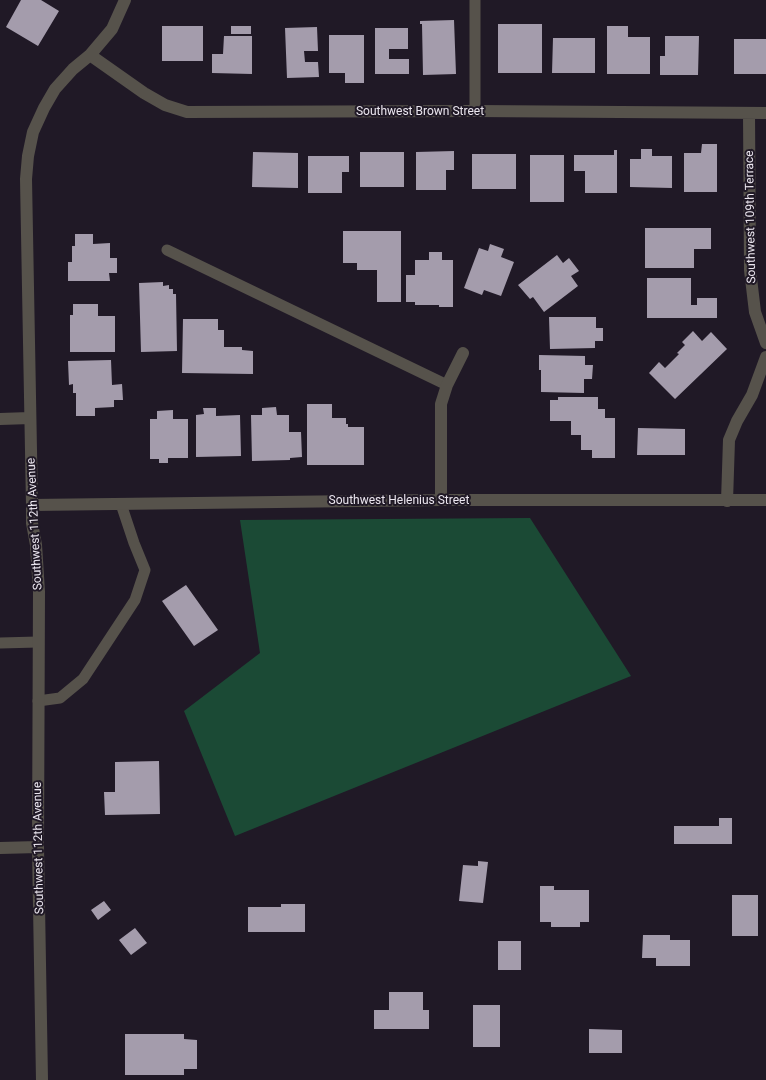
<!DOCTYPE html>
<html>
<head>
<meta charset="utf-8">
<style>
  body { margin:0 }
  canvas { display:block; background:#201926 }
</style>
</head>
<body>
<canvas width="766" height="1080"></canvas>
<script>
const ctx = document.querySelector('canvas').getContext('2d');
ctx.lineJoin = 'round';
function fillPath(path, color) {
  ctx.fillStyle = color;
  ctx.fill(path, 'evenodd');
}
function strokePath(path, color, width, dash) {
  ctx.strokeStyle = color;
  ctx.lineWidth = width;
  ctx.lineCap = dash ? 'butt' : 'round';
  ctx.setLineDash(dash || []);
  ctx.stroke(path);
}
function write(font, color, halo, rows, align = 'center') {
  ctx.font = font + ' Roboto,sans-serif';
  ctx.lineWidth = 4;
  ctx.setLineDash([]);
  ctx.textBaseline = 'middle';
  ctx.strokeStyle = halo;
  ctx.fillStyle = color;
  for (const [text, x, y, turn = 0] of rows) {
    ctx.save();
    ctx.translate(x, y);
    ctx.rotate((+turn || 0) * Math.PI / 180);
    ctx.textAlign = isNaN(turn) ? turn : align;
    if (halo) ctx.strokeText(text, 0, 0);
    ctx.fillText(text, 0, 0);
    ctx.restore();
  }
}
const forest = new Path2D(`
  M 530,518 L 631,676 L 235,836 L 184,711 L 260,653 L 240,520 Z`);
const building = new Path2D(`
  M 21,0 L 41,0 L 59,11 L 38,46 L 6,27 Z
  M 454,20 L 456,74 L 423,75 L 422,24 L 420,24 L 420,21 Z
  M 498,24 L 542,24 L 542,73 L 498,73 Z
  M 162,26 L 203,26 L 203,61 L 162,61 Z
  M 231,26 L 251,26 L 251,34 L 231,34 Z
  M 607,26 L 628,26 L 628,37 L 650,37 L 650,74 L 607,74 Z
  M 317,27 L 318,51 L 304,51 L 305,62 L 318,62 L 319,77 L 287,78 L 285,28 Z
  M 375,28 L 408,28 L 408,49 L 389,49 L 389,59 L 409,59 L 409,74 L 375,74 Z
  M 329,35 L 364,35 L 364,83 L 345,83 L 345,73 L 329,73 Z
  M 224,36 L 252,36 L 252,74 L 212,73 L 212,54 L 223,54 Z
  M 665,36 L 699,36 L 698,75 L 660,75 L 660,56 L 665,56 Z
  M 553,38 L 595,38 L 595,73 L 552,73 Z
  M 734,39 L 766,39 L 766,74 L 734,74 Z
  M 702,144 L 717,144 L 717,192 L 684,192 L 684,153 L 701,153 Z
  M 641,149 L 652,149 L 652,156 L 672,156 L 672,188 L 630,187 L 630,159 L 641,159 Z
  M 614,150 L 617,150 L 617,193 L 585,193 L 585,171 L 574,171 L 574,155 L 614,155 Z
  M 454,151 L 454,170 L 446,170 L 446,190 L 416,190 L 416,152 Z
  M 253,152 L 298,153 L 298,188 L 252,187 Z
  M 360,152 L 404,152 L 404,187 L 360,187 Z
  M 472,154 L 516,154 L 516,189 L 472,189 Z
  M 530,155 L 564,155 L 564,202 L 530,202 Z
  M 308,156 L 349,156 L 349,172 L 342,172 L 342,193 L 308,193 Z
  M 645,228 L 711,228 L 711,249 L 694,249 L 694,268 L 645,268 Z
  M 343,231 L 401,231 L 401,302 L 377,302 L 377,270 L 357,270 L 357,263 L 343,263 Z
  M 75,234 L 93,234 L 93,244 L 110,243 L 110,258 L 117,258 L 117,273 L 109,273 L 110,281 L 68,281 L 68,262 L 72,262 L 72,246 L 75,246 Z
  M 490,244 L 504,249 L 501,257 L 514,262 L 501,296 L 484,290 L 482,295 L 464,288 L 479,248 L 488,251 Z
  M 429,252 L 442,252 L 442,260 L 453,260 L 453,307 L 439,307 L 439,305 L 415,305 L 415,302 L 406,302 L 406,275 L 415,275 L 415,260 L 429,260 Z
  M 557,255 L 563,263 L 569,258 L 579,271 L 571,276 L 578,286 L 544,312 L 533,297 L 530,299 L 518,285 Z
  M 647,278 L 691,278 L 691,305 L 697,305 L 697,298 L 717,298 L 717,318 L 647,318 Z
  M 163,282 L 163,286 L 169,285 L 169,289 L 173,289 L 173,294 L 176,294 L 177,351 L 141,352 L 139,283 Z
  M 73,304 L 98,304 L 98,316 L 115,316 L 115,352 L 70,352 L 70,315 L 73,315 Z
  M 549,317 L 596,317 L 596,328 L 603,328 L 603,341 L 595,341 L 595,348 L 550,349 Z
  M 183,319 L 218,319 L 218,330 L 224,330 L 224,347 L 242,347 L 242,350 L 253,351 L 253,374 L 182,373 Z
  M 693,331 L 702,341 L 711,332 L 727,349 L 675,399 L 649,373 L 659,362 L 665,368 L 679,354 L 677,353 L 685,345 L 682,342 Z
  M 539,355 L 585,356 L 585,365 L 593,365 L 592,379 L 584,379 L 584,393 L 541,392 L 541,370 L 539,370 Z
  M 111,360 L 112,385 L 122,384 L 123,400 L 114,400 L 114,407 L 95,408 L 95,416 L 76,416 L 76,393 L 73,393 L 73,384 L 69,385 L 68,361 Z
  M 558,397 L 598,397 L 598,409 L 605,409 L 605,418 L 615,418 L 615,458 L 592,458 L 592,450 L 581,450 L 581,435 L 571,435 L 571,421 L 550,421 L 550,400 L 558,400 Z
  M 307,404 L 332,404 L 332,418 L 346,418 L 346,424 L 348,424 L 348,427 L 364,427 L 364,465 L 307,465 Z
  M 276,407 L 277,415 L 289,415 L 289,432 L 301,432 L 302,457 L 290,458 L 290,460 L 252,461 L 251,415 L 262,415 L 262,408 Z
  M 203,408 L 216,408 L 216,416 L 240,415 L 241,456 L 196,457 L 196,415 L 204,414 Z
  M 173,410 L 173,419 L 188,419 L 188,458 L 168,458 L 168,463 L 159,463 L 159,459 L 150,459 L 150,419 L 157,419 L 157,411 Z
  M 638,428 L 685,429 L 685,455 L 637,455 Z
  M 186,585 L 218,630 L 194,646 L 162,601 Z
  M 159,761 L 160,814 L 105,815 L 104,792 L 115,792 L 115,762 Z
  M 719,818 L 732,818 L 732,844 L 674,844 L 674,826 L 719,826 Z
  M 478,861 L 488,862 L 483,903 L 459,901 L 463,865 L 478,866 Z
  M 540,886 L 554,886 L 554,890 L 589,890 L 589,922 L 580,922 L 580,927 L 551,927 L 551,922 L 540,922 Z
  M 732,895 L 758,895 L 758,936 L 732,936 Z
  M 104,901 L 111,910 L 98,920 L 91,910 Z
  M 281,904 L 305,904 L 305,932 L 248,932 L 248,907 L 281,907 Z
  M 135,928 L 147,943 L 131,955 L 119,940 Z
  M 643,935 L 670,935 L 670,940 L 690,940 L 690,966 L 656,966 L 656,958 L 642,958 Z
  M 498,941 L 521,941 L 521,970 L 498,970 Z
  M 389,992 L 423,992 L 423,1010 L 429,1010 L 429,1029 L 374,1029 L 374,1010 L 389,1010 Z
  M 473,1005 L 500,1005 L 500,1047 L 473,1047 Z
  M 589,1029 L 622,1030 L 622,1053 L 589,1053 Z
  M 125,1034 L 184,1034 L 184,1039 L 197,1040 L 197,1069 L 184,1069 L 184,1075 L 125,1075 Z`);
const lane = new Path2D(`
  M 475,0 L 475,111
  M 167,250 L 447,385
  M 0,643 L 38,642
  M 38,701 L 60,698 L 83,679 L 135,600 L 145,570 L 134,543 L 121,504`);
const street = new Path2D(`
  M 90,55 L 144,93 L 165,105 L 187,112 L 475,111 L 766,113
  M 749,113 L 750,270 L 755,312 L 766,343
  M 0,419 L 30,418
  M 441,500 L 441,404 L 447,385 L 463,353
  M 727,501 L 729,440 L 737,421 L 752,395 L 766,357
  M 32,505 L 441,500 L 766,500
  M 0,848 L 38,847
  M 42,1080 L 38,847 L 39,592 L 36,545 L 32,523 L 32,505 L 26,179 L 28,156 L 33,132 L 44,108 L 55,89 L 73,69 L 90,55 L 112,29 L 125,0`);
const streetNames = [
  ["Southwest Brown Street",420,112],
  ["Southwest 109th Terrace",751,217,-91],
  ["Southwest Helenius Street",399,501],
  ["Southwest 112th Avenue",35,524,-93],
  ["Southwest 112th Avenue",39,848,-91]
];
fillPath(forest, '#1b4a35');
fillPath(building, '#a49cac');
strokePath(lane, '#56524b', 11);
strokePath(street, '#56524b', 12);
write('12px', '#ebe6ef', '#201926', streetNames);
</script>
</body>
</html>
